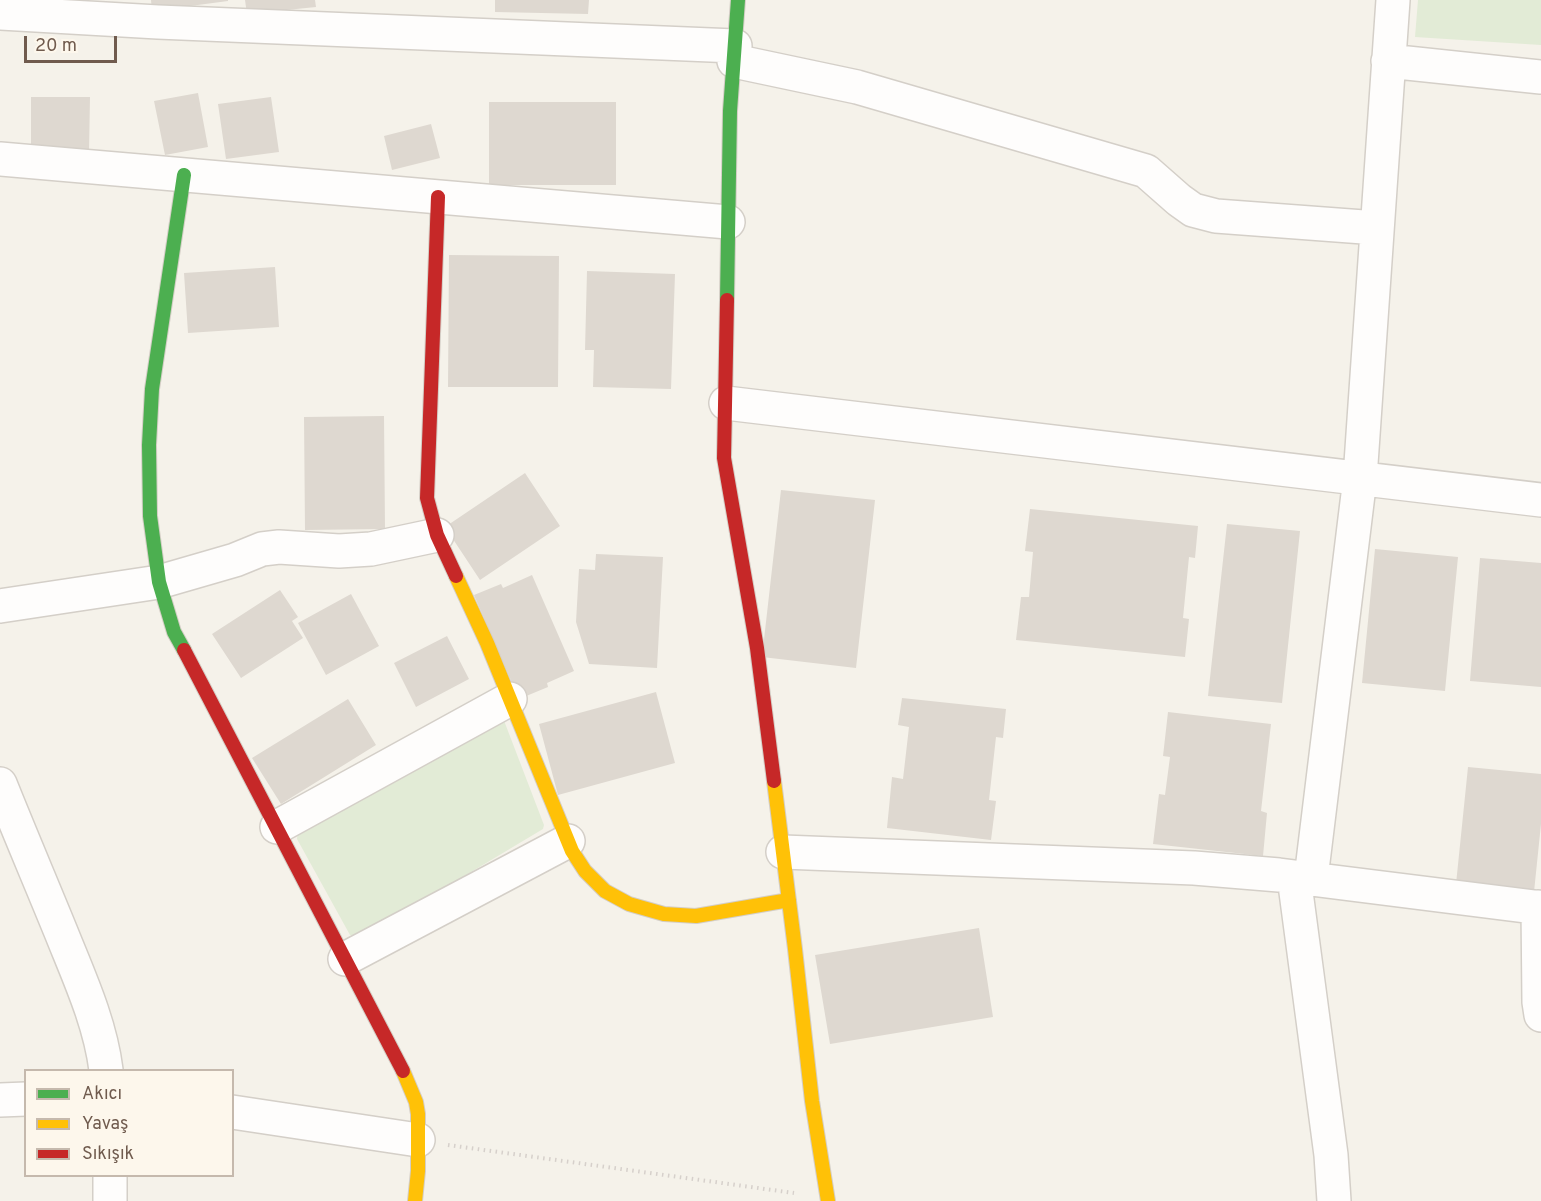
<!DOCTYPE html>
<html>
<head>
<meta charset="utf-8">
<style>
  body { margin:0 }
  #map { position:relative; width:1541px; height:1201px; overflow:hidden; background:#f5f2ea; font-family:Overpass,sans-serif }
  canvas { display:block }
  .legend { position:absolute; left:24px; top:1069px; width:210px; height:108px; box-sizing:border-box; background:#fdf7ec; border:2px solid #c5b9ad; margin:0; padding:8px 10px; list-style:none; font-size:18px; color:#705b4e }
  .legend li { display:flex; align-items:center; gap:12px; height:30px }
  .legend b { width:30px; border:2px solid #c5b9ad }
  .scale { position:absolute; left:24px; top:36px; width:93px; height:27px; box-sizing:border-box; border:3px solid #705b4e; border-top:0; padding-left:8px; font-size:18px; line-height:21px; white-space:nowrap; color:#705b4e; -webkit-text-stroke:4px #fdf7ec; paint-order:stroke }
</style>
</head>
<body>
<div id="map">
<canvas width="1541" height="1201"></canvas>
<ul class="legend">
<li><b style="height:8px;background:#4caf50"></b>Akıcı</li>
<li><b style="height:8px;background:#ffc107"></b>Yavaş</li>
<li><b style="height:8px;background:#c62828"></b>Sıkışık</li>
</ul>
<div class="scale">20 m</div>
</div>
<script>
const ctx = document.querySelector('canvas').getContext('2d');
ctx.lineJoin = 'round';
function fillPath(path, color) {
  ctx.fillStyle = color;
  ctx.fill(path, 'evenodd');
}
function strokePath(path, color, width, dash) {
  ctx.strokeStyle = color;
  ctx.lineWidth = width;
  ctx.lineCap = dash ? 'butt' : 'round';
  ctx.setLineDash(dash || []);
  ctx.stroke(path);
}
const green = new Path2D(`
  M 1418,0 L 1541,0 L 1541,45 L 1415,37 Z
  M 503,718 L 544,825 L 543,829 L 374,930 L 355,936 L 350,935 L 297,839 L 298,828 Z`);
const building = new Path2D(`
  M 151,0 L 228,0 L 228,1 L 152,11 Z
  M 245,0 L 315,0 L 316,7 L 247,14 Z
  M 495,0 L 589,0 L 588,14 L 495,12 Z
  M 198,93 L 208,147 L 165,155 L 154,101 Z
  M 31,97 L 90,97 L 89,153 L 31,152 Z
  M 271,97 L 279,152 L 226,159 L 218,104 Z
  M 489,102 L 616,102 L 616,185 L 489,185 Z
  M 431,124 L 440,158 L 392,170 L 384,136 Z
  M 449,255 L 559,256 L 558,387 L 448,387 Z
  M 275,267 L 279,327 L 188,333 L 184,273 Z
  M 587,271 L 675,274 L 671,389 L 593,387 L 594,350 L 585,350 Z
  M 384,416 L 385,529 L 305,530 L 304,417 Z
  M 525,473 L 560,526 L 480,580 L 445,527 Z
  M 781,490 L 875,500 L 856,668 L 762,657 Z
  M 1030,509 L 1198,526 L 1195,558 L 1189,557 L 1183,618 L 1189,619 L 1185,657 L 1016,640 L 1021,597 L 1029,597 L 1033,552 L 1025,551 Z
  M 1227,524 L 1300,531 L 1282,703 L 1208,696 Z
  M 1375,549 L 1458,557 L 1445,691 L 1362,683 Z
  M 596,554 L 663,557 L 657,668 L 589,664 L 576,622 L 579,569 L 595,570 Z
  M 1480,558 L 1541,563 L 1541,687 L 1470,681 Z
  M 532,575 L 574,671 L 547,683 L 548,687 L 519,699 L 474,595 L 501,584 L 503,588 Z
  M 280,590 L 298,617 L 292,621 L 303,638 L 241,678 L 212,634 Z
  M 351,594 L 379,646 L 326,675 L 298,623 Z
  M 447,636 L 469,679 L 416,707 L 394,663 Z
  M 656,692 L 675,763 L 558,795 L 539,724 Z
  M 902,698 L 1006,709 L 1003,738 L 996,737 L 989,800 L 996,801 L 991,840 L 887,828 L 892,777 L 903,779 L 909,727 L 898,725 Z
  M 348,699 L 376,745 L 281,804 L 252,758 Z
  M 1168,712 L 1271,724 L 1261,811 L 1267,813 L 1263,856 L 1153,844 L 1159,794 L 1165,795 L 1170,757 L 1163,756 Z
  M 1468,767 L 1541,774 L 1541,824 L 1534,892 L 1456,884 Z
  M 979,928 L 993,1017 L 830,1044 L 815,955 Z`);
const path = new Path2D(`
  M 448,1145 L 794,1193`);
const street = new Path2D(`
  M 0,13 L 158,22 L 735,46
  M 734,61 L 857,87 L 1146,171 L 1179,200 L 1193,210 L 1216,216 L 1377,228
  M 1388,61 L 1541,77
  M 0,159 L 728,222
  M 726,403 L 1541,500
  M 0,606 L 159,582 L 235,560 L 262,549 L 279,547 L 339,551 L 371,549 L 437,535
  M 0,784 C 20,834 41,883 61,932 C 79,977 100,1022 106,1070
  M 277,827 L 510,699
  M 783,852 L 1194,868 L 1279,875 L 1541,908
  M 1294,877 L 1331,1155 L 1334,1201
  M 1311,878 L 1360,478 L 1393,0
  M 1538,907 L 1539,1002 L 1541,1015
  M 345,959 L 568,841
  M 0,1100 L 26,1099
  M 232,1112 L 418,1140
  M 110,1201 L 110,1176`);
const fast = new Path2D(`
  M 727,300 L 730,111 L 738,0
  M 184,650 L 174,632 L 159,582 L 150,516 L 149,445 L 152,389 L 184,175`);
const slow = new Path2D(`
  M 456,576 L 487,643 L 572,851 L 585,871 L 605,891 L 629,904 L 664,914 L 696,916 L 789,900
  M 774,781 L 795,949 L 812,1101 L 828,1201
  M 403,1071 L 416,1102 L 418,1114 L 418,1171 L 415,1201`);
const jam = new Path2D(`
  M 438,197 L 427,498 L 437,535 L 456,576
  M 727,300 L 724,458 L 757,648 L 774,781
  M 184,650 L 403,1071`);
fillPath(green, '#e2ebd6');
fillPath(building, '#ded8d0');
strokePath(street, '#d4cfc8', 36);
strokePath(fast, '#d4cec6', 16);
strokePath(slow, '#d4cec6', 16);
strokePath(jam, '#d4cec6', 16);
strokePath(path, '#d6d0cb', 4, [1.5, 4.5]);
strokePath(street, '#fefdfc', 33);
strokePath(fast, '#4caf50', 14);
strokePath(slow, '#ffc107', 14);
strokePath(jam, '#c62828', 14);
</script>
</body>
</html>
